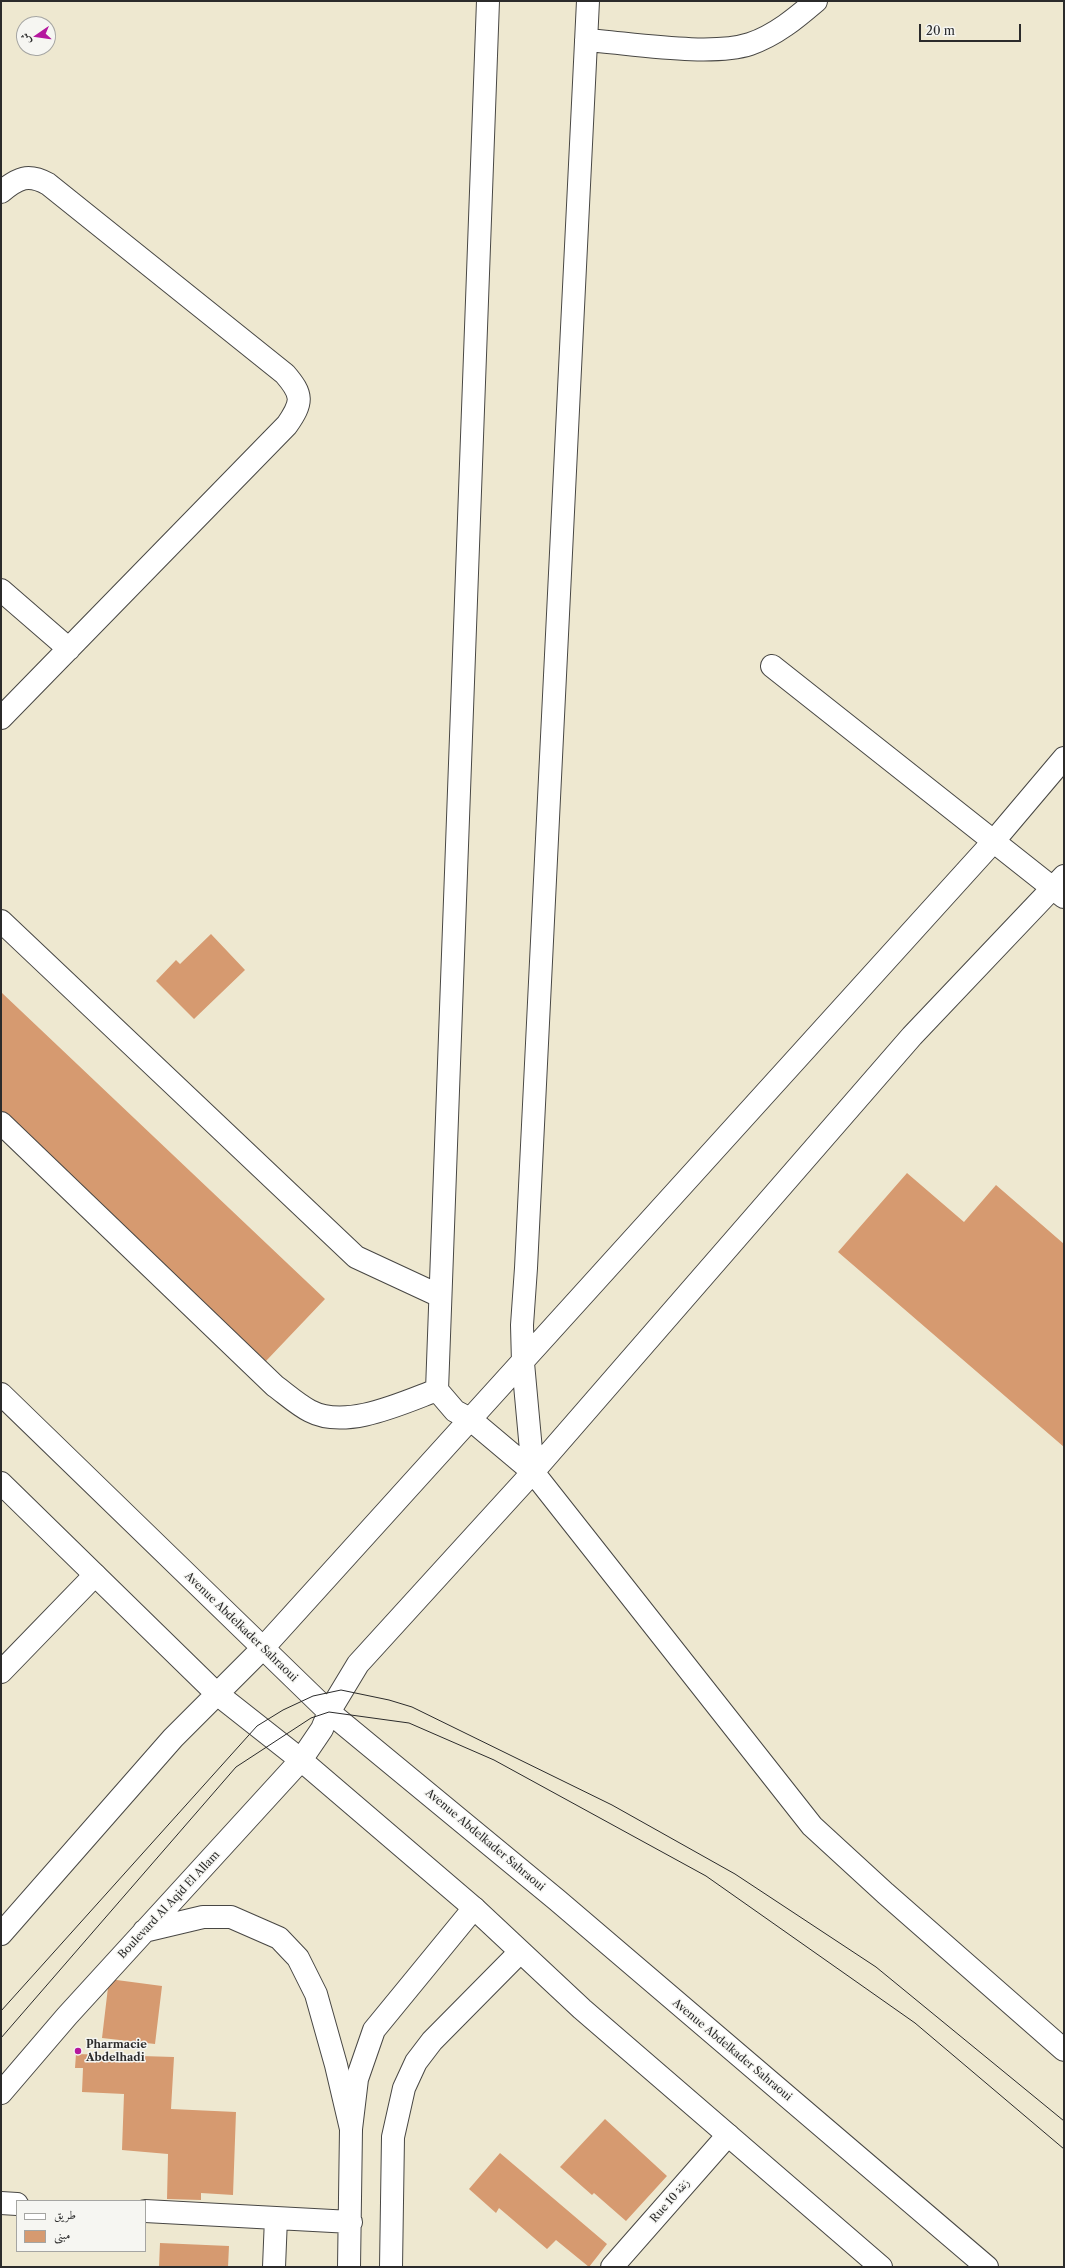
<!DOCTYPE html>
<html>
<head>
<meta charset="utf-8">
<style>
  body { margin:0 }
  #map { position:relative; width:1065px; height:2268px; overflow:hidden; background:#eee8d0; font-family:"Libre Caslon Text",Amiri,serif }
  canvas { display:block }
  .frame { position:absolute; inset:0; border:2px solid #2b2b2b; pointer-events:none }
  .legend { position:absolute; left:16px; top:2200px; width:130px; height:52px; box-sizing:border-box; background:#f6f6f2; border:1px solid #a5a5a2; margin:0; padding:5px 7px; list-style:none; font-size:12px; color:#2b2b2b }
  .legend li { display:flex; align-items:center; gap:8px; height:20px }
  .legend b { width:20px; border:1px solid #a5a5a2 }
  .north { position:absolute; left:16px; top:16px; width:40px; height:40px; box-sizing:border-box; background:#f6f6f2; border:1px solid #a5a5a2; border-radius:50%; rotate:257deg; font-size:11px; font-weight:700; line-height:16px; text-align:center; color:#2b2b2b }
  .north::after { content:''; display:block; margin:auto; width:14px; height:18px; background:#b5179e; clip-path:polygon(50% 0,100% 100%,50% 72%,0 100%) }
  .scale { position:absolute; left:919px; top:24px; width:102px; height:18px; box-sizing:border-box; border:2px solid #2b2b2b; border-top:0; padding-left:5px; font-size:12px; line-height:14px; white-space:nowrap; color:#2b2b2b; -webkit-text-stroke:3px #f6f6f2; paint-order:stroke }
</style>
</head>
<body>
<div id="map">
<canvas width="1065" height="2268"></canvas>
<div class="frame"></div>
<ul class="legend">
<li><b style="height:5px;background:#fff"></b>طريق</li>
<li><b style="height:11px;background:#d69a70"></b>مبنى</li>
</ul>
<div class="north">ش</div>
<div class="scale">20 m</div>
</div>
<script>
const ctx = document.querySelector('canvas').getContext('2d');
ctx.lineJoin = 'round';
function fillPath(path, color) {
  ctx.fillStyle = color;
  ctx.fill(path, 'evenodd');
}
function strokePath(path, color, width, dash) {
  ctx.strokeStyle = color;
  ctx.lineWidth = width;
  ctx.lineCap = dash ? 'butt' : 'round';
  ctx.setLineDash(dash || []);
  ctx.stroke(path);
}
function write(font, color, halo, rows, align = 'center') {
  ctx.font = font + ' "Libre Caslon Text",Amiri,serif';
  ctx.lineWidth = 3;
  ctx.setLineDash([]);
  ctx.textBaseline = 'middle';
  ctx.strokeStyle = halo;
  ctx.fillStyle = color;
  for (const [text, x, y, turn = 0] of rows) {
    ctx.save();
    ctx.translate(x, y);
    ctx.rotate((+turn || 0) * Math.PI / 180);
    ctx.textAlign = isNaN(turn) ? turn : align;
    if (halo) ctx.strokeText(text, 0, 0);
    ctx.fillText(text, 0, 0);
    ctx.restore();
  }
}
const building = new Path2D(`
  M 211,934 L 245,970 L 194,1019 L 156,981 L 176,960 L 180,964 Z
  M 1,992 L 325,1299 L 266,1361 L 1,1110 Z
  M 907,1173 L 964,1222 L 996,1185 L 1064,1244 L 1064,1447 L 838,1252 Z
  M 109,1979 L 162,1986 L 155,2044 L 102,2038 Z
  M 76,2054 L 174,2057 L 171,2109 L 236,2112 L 233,2195 L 201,2193 L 201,2200 L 167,2199 L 168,2154 L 122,2150 L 124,2094 L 82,2092 L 83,2068 L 75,2068 Z
  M 605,2119 L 667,2176 L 626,2221 L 594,2193 L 592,2195 L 560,2167 Z
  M 500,2153 L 607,2244 L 589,2267 L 556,2240 L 547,2249 L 499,2208 L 496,2213 L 469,2189 Z
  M 160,2243 L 229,2246 L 228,2267 L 159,2267 Z`);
const street = new Path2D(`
  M 488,1 L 437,1390 L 455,1411 L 470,1419 L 533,1472 L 812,1826 L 885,1893 L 1064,2050
  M 586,40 C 630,43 710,57 750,44 C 776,35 796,18 816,1
  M 1,192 C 18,178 28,173 48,184 L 285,374 C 303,395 303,402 287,425 L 1,718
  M 1,590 L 69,649
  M 772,666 L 1064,897
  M 1,921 L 356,1257 L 440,1296
  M 1,1123 L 275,1386 C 286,1394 298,1405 310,1411 C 346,1430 402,1403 437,1390
  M 533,1472 L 523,1363 L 522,1325 L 526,1268 L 588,1
  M 263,1648 L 993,842 L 1064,758
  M 1,1672 L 95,1575
  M 329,1712 L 358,1664 L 533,1472 L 912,1036 L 1064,876
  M 1,2203 L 17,2204
  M 145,2211 L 351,2222
  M 274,2267 L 276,2218
  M 349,2267 L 351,2129 L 357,2079 L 374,2030 L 474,1908
  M 391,2267 L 393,2137 L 404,2088 L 416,2062 L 432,2041 L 520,1952
  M 612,2267 L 728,2135`);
const secondary = new Path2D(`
  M 1,1394 L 329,1712 L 557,1900 L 987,2267
  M 1,1483 L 216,1693 L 301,1760 L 474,1908 L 582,2009 L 881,2267
  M 144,1931 L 203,1917 L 231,1917 L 279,1938 L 298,1958 L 316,1994 L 336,2065 L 351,2129
  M 1,1934 L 173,1738 L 263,1648
  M 1,2093 L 67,2016 L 301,1760 L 322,1729 L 329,1712`);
const tram = new Path2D(`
  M 1,2011 L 257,1726 L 283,1710 L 313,1696 L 341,1690 L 389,1700 L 412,1707 L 612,1805 L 735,1874 L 876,1967 L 1064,2121
  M 1,2038 L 236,1767 L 311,1718 L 329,1712 L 409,1723 L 494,1760 L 706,1876 L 915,2023 L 1064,2149`);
const markers = [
  [78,2051,4,"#b5179e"]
];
const streetNames = [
  ["Avenue Abdelkader Sahraoui",241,1627,44],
  ["Avenue Abdelkader Sahraoui",485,1840,40],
  ["Boulevard Al Aqid El Allam",169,1905,-47],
  ["Avenue Abdelkader Sahraoui",732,2050,40],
  ["Rue 10 زنقة",670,2201,-49]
];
const poiNames = [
  ["Pharmacie",86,2045],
  ["Abdelhadi",86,2058]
];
fillPath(building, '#d69a70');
strokePath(street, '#484744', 24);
strokePath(secondary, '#484744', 24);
strokePath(street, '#fff', 22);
strokePath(secondary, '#fff', 22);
strokePath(tram, '#2b2b2b', 1);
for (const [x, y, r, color] of markers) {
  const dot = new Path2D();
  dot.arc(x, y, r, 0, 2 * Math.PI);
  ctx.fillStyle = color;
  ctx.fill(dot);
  strokePath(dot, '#f6f6f2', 1.5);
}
write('11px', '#2b2b2b', '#f6f6f2', streetNames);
write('bold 11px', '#2b2b2b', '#f6f6f2', poiNames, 'left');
</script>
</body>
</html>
